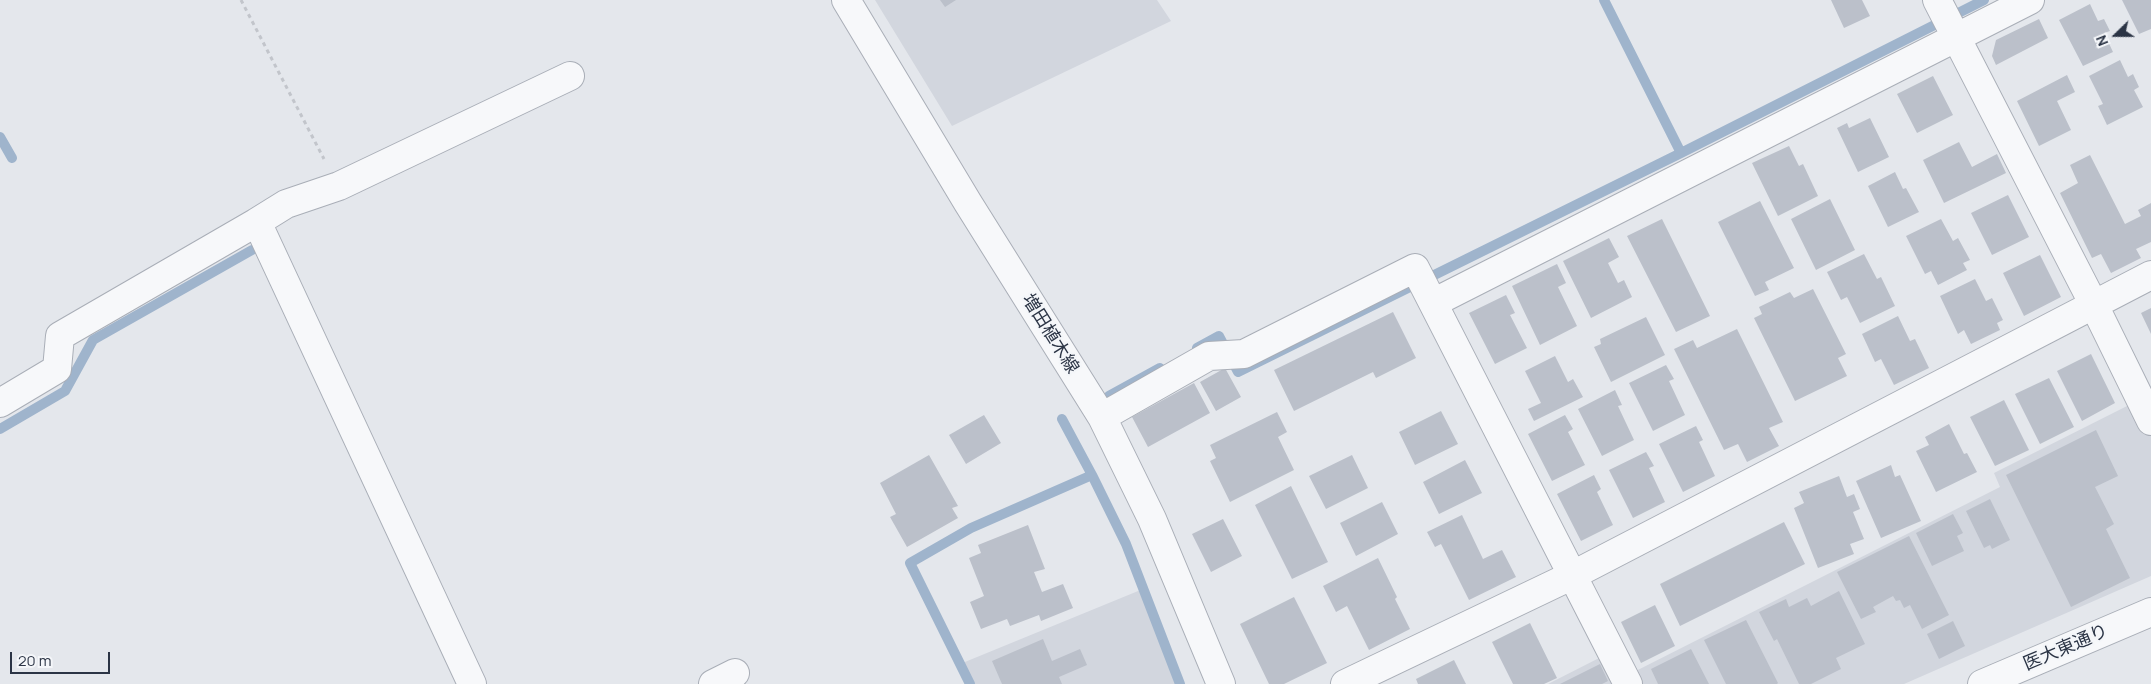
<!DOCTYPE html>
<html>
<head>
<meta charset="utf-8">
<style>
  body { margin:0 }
  #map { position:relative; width:2151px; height:684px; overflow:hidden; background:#e4e7ec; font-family:Manrope,sans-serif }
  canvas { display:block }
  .north { position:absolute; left:2091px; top:10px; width:50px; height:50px; -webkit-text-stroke:4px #f4f6f9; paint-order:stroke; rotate:248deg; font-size:14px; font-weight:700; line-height:20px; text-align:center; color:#2b3445 }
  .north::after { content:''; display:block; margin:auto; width:18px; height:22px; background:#2b3445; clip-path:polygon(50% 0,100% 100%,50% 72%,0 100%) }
  .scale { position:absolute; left:10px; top:652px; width:100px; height:22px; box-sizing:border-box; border:2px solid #2b3445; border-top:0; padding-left:6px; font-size:15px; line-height:18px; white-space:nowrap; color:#2b3445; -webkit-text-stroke:4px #f4f6f9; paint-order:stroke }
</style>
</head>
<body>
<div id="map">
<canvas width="2151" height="684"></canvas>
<div class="north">N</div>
<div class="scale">20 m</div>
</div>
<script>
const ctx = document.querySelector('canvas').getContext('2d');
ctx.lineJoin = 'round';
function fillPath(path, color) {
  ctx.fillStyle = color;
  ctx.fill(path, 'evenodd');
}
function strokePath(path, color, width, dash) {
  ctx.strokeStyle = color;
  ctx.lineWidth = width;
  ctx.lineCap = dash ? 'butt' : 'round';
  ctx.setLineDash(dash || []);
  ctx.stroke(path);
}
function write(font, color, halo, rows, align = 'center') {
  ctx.font = font + ' Manrope,"Noto Sans JP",sans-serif';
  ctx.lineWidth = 4.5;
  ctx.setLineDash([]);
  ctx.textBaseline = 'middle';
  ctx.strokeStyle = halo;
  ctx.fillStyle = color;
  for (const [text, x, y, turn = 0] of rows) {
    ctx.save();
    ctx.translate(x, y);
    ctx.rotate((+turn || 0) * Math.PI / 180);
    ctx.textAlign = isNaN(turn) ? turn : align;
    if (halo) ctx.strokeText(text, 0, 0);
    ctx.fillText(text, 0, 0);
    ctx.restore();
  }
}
const built = new Path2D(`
  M 875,0 L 1157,0 L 1171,21 L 952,126 Z
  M 2135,402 L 2151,434 L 2151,576 L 1904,684 L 1548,684 L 1605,655 L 1618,680 L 2000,487 L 1994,473 Z
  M 1143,589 L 1179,684 L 970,684 L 960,664 Z`);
const stream = new Path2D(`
  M 1604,0 L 1681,153
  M 0,137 L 12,158
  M 1197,348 L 1219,336 L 1238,372 L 1681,153 L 1984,0
  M 1109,396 L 1160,368
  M 0,429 L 65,391 L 93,340 L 252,250
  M 1092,475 L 1126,544 L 1180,684
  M 970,684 L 910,563 L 971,528 L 1092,475 L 1062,419`);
const building = new Path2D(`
  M 940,0 L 956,0 L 945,7 Z
  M 1831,0 L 1862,0 L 1870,16 L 1844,28 Z
  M 2122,0 L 2151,0 L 2151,29 L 2139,34 Z
  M 2090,4 L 2098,21 L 2104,19 L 2110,31 L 2104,33 L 2113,52 L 2083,66 L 2059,20 Z
  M 2039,19 L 2048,38 L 1996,65 L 1992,56 L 1996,40 Z
  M 2120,60 L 2128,77 L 2133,74 L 2139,87 L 2134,90 L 2143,107 L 2107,125 L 2098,106 L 2103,104 L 2089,76 Z
  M 2067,75 L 2075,92 L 2057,101 L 2071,130 L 2039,146 L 2017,101 Z
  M 1933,76 L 1953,115 L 1917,133 L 1897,94 Z
  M 1870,118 L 1889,157 L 1858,172 L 1837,128 L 1847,123 L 1849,128 Z
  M 1959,142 L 1972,167 L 1997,154 L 2006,173 L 1944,203 L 1923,160 Z
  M 1789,146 L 1799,166 L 1803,164 L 1818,196 L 1778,216 L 1752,163 Z
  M 2090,155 L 2125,224 L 2141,216 L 2138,210 L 2151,203 L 2151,242 L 2136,249 L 2141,258 L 2111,273 L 2101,254 L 2092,258 L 2060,193 L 2078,183 L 2070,165 Z
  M 1895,172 L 1903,189 L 1906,188 L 1919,212 L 1888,227 L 1868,186 Z
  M 2008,195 L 2029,237 L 1992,255 L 1971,213 Z
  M 1830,199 L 1855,250 L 1816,270 L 1791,219 Z
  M 1760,201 L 1794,268 L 1765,282 L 1769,290 L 1755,296 L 1718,222 Z
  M 1662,219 L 1710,316 L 1676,332 L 1627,236 Z
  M 1941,219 L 1953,241 L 1958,238 L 1970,260 L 1963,263 L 1967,270 L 1938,285 L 1931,271 L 1925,274 L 1906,236 Z
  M 1609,238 L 1619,257 L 1608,263 L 1618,283 L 1624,280 L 1632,297 L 1591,318 L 1563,261 Z
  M 1864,254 L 1877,279 L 1881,277 L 1895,306 L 1860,323 L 1847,297 L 1841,300 L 1827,272 Z
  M 2040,255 L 2061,297 L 2024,316 L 2003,273 Z
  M 1557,264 L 1566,283 L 1558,287 L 1577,326 L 1540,345 L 1512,286 Z
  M 1975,279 L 1986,301 L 1992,298 L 2003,320 L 1997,323 L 2000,330 L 1971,344 L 1964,330 L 1958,334 L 1940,296 Z
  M 1813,289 L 1846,354 L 1838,358 L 1847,376 L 1795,401 L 1754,318 L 1762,314 L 1759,307 L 1790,292 L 1794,298 Z
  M 1506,295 L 1515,313 L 1510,315 L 1527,348 L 1495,364 L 1469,313 Z
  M 2151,308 L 2151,334 L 2141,313 Z
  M 1393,312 L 1416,358 L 1376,378 L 1373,372 L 1294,411 L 1274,370 Z
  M 1898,316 L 1910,341 L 1915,339 L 1929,368 L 1894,385 L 1881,359 L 1875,362 L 1862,334 Z
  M 1646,317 L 1665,355 L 1611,382 L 1594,347 L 1601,344 L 1600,339 Z
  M 1737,329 L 1783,422 L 1769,428 L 1779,446 L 1747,462 L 1738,444 L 1724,450 L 1674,349 L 1693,340 L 1697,348 Z
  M 2091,354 L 2115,403 L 2082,421 L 2057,371 Z
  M 1555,356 L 1568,382 L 1573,379 L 1583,397 L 1534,421 L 1528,409 L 1541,403 L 1525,371 Z
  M 1666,365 L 1674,379 L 1669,381 L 1685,415 L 1653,431 L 1629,383 Z
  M 1225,368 L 1241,397 L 1216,411 L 1200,382 Z
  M 2049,378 L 2074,427 L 2040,444 L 2015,394 Z
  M 1194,383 L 1210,413 L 1148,447 L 1132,417 Z
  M 1615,390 L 1622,405 L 1618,406 L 1634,440 L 1602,456 L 1578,409 Z
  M 2004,400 L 2029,450 L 1995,466 L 1970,417 Z
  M 1441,411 L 1458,444 L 1415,465 L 1399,432 Z
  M 1277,412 L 1287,432 L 1278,437 L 1294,470 L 1230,502 L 1210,461 L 1216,458 L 1210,445 Z
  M 984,415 L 1001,443 L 966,464 L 949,435 Z
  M 1565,415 L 1573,429 L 1568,432 L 1585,465 L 1552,481 L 1528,434 Z
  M 1949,424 L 1964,454 L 1967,453 L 1977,472 L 1936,492 L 1916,451 L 1929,445 L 1925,437 Z
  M 1696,426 L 1703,440 L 1699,442 L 1715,476 L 1683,492 L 1659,444 Z
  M 2096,430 L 2118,476 L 2095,487 L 2114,524 L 2106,529 L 2130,578 L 2071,607 L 2006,475 Z
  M 1646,452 L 1654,466 L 1649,468 L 1665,502 L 1633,518 L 1609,470 Z
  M 929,455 L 958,506 L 952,508 L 958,518 L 907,547 L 890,517 L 896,514 L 880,483 Z
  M 1352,455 L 1368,488 L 1326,509 L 1309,476 Z
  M 1465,460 L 1482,493 L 1439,514 L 1423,482 Z
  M 1891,465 L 1895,477 L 1900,475 L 1921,521 L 1881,538 L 1856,481 Z
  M 1594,475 L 1601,489 L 1597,492 L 1613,525 L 1581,541 L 1557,494 Z
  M 1839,476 L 1847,497 L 1854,494 L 1860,509 L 1853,512 L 1864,539 L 1850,544 L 1854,554 L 1818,568 L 1794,508 L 1804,503 L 1799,492 Z
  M 1291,486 L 1328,562 L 1292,579 L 1255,505 Z
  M 1990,499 L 2010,540 L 1992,549 L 1990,545 L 1984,548 L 1966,511 Z
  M 1382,502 L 1398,534 L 1356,556 L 1340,523 Z
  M 1953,514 L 1963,533 L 1957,536 L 1964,551 L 1932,566 L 1916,533 Z
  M 1462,515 L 1483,559 L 1502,550 L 1516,577 L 1469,600 L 1441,544 L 1435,547 L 1427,532 Z
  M 1223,519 L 1242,556 L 1211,572 L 1192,534 Z
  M 1784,522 L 1805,564 L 1680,626 L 1660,584 Z
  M 1028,525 L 1045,569 L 1034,572 L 1042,592 L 1063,584 L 1073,608 L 1041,621 L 1039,615 L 1010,626 L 1007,619 L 981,629 L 970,602 L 984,596 L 969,558 L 981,553 L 978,545 Z
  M 1909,536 L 1949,615 L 1922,629 L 1910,605 L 1904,608 L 1900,600 L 1896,601 L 1893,596 L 1873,607 L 1876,612 L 1861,619 L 1837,572 Z
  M 1378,558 L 1397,597 L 1395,599 L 1410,629 L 1369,650 L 1347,606 L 1336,612 L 1323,586 Z
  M 1839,591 L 1865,644 L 1836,658 L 1841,669 L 1811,684 L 1799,684 L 1777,639 L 1774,641 L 1759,612 L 1786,599 L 1789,607 L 1807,598 L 1811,606 Z
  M 1294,597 L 1327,663 L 1284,684 L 1269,684 L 1240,624 Z
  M 1655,605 L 1675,646 L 1641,663 L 1621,622 Z
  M 1746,620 L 1778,683 L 1777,684 L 1726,684 L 1704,640 Z
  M 1953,621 L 1965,646 L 1939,659 L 1927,634 Z
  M 1530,623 L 1557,678 L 1544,684 L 1513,684 L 1492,642 Z
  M 1043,639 L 1052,661 L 1080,649 L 1087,665 L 1059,677 L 1062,684 L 1002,684 L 992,661 Z
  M 1691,649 L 1709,684 L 1658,684 L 1651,669 Z
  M 1454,660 L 1466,684 L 1418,684 L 1416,679 Z
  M 1600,664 L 1608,681 L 1602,684 L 1560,684 Z`);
const path = new Path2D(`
  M 241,0 L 324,159`);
const minor = new Path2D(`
  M 846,0 L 968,203 L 1102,417 L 1152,519 L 1221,684
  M 1937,0 L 2094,305 L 2151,421
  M 1433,303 L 2030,0
  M 0,403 L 57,369 L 60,336 L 257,222
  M 1102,417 L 1209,356 L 1244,354 L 1415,268 L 1628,684
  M 472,684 L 257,222 L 286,204 L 339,186 L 570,76
  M 713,684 L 735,673
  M 1345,684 L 1573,575 L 2151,275
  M 1982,684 L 2151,612`);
const streetNames = [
  ["増田植木線",1050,334,58],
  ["医大東通り",2066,648,-23]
];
fillPath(built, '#d2d6de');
strokePath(stream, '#9fb4cc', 10);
fillPath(building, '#bbc0ca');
strokePath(minor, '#a9aeb7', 30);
strokePath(path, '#c2c5cb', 3, [4, 4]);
strokePath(minor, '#f7f8fa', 28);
write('18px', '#2b3445', '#f4f6f9', streetNames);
</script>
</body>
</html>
